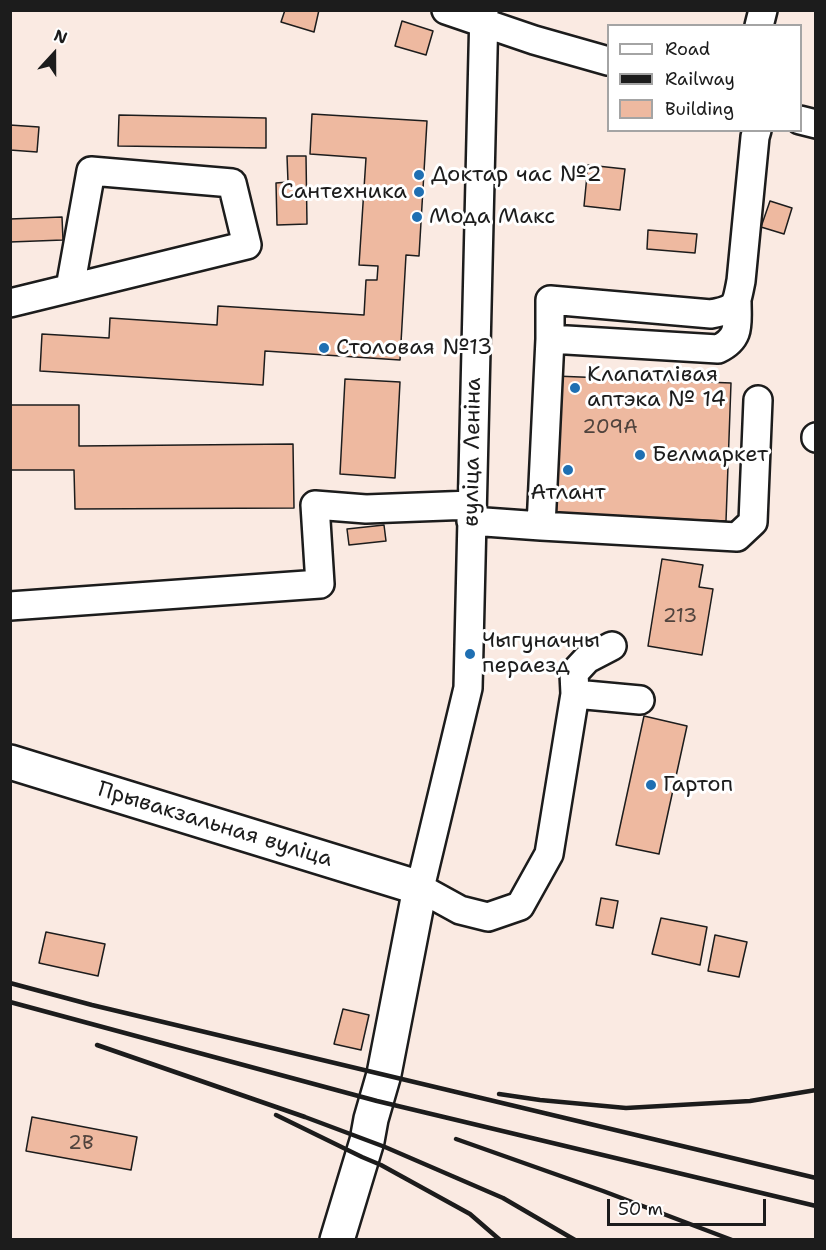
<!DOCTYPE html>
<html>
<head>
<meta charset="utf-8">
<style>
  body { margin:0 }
  #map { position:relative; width:826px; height:1250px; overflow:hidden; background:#faeae2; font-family:"Shantell Sans",sans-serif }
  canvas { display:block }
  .frame { position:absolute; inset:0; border:12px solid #1c1c1c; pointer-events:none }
  .legend { position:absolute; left:607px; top:24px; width:195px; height:108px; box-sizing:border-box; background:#fff; border:2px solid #a4a4a4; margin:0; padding:8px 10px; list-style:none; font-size:18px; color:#1c1c1c }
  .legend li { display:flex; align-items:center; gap:12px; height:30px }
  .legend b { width:30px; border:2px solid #a4a4a4 }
  .north { position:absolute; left:24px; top:24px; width:60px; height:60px; -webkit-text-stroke:4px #fff; paint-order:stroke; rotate:21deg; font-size:16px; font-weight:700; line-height:24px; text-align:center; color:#1c1c1c }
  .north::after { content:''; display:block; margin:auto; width:21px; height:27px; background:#1c1c1c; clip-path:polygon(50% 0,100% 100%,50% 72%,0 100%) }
  .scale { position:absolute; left:607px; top:1199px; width:159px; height:27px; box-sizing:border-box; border:3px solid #1c1c1c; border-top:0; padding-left:8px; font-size:18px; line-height:21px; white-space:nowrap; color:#1c1c1c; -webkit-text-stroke:4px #fff; paint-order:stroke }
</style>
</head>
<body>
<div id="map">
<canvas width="826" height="1250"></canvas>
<div class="frame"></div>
<ul class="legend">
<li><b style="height:8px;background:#fff"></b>Road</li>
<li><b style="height:8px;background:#1c1c1c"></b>Railway</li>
<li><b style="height:16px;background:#eeb9a0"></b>Building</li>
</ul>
<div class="north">N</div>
<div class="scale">50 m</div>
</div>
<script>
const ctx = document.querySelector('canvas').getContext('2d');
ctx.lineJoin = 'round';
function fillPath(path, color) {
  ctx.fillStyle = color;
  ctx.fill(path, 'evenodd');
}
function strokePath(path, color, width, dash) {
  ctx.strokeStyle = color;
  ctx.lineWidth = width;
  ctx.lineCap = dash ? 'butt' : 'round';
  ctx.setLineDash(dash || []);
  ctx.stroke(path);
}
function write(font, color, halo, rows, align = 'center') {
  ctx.font = font + ' "Shantell Sans",sans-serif';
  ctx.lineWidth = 6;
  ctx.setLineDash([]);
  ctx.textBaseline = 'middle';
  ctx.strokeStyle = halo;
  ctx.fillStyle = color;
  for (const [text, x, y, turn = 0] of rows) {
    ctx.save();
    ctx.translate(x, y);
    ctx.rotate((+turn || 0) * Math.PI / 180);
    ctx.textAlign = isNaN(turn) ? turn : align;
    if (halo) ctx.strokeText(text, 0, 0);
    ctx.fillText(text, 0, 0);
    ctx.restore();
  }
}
const building = new Path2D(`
  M 285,10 L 319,10 L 314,32 L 281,22 Z
  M 402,21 L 433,31 L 426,55 L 395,46 Z
  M 312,114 L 427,121 L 419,256 L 406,255 L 400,360 L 265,351 L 263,385 L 40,371 L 42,334 L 109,338 L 110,318 L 217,325 L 218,306 L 364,315 L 366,280 L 377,280 L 378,266 L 359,265 L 366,158 L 310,154 Z
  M 119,115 L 266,118 L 266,148 L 118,146 Z
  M 10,125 L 39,127 L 37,152 L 10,150 Z
  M 287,156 L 306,156 L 307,224 L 277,225 L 276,183 L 288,182 Z
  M 588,165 L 625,169 L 620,210 L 584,206 Z
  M 770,201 L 792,208 L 784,234 L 761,227 Z
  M 62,217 L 63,240 L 10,242 L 10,219 Z
  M 648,230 L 697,234 L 695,253 L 647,249 Z
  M 555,376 L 731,383 L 726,521 L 549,514 Z
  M 345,379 L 400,382 L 395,478 L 340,474 Z
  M 10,405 L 79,405 L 79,446 L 293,444 L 294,508 L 75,509 L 74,470 L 10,470 Z
  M 384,525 L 386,541 L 349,545 L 347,529 Z
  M 662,559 L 703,565 L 699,587 L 713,589 L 702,655 L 648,646 Z
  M 644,716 L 687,726 L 659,854 L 616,845 Z
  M 601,898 L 618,901 L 613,928 L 596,925 Z
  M 661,918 L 707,927 L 700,965 L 652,954 Z
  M 46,932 L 105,944 L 98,976 L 39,963 Z
  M 715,935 L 747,942 L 739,977 L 708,971 Z
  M 343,1009 L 369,1015 L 361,1050 L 334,1044 Z
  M 32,1117 L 137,1137 L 131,1170 L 26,1151 Z`);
const minor = new Path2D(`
  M 446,10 L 534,40 L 608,61
  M 484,10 L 468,688 L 420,888 L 460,910 L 488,917 L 520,906 L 549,854 L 575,694 L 640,700
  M 759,26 L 763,10
  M 800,120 L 816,124
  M 10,303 L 247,245 L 232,183 L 91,171 L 70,288
  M 550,339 L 718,349 C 741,338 737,324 737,302
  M 816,437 L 816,438
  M 471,521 L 541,526 L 550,339 L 550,300 L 711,314 C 737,309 736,306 741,281 L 755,137 L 757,130
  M 541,526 L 737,537 L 753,522 L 758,400
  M 10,606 L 320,584 L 315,505 L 366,509 L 472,505
  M 575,694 L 574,673 L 587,659 L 612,646`);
const major = new Path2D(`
  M 10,762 L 420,888 L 384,1074 L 371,1119 L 367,1141 L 337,1240`);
const rail = new Path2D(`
  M 10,983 L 92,1005 L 816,1178
  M 10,1002 L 377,1101 L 816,1206
  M 97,1045 L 305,1117 L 385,1147 L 503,1198 L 575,1240
  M 499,1094 L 540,1100 L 626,1108 L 750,1101 L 816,1090
  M 276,1115 L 362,1157 L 381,1165 L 470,1214 L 500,1240
  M 456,1139 L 603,1191 L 732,1240`);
const markers = [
  [419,175,6,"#1f6fb2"],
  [419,192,6,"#1f6fb2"],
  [417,217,6,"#1f6fb2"],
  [324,348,6,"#1f6fb2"],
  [575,388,6,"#1f6fb2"],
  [640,455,6,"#1f6fb2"],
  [568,470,6,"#1f6fb2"],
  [470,654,6,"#1f6fb2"],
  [651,785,6,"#1f6fb2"]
];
const numberNames = [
  ["209А",610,428],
  ["213",680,617],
  ["2В",81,1144]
];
const poiNames = [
  ["Доктар час №2",431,175],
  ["Сантехника",407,192,"right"],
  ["Мода Макс",429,217],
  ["Столовая №13",336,348],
  ["Клапатлівая",587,375],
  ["аптэка № 14",587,400],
  ["Белмаркет",652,455],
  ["Атлант",568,493,"center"],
  ["Чыгуначны",482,641],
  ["пераезд",482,666],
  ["Гартоп",663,785]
];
const streetNames = [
  ["вуліца Леніна",473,452,-89],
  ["Прывакзальная вуліца",215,825,17]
];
fillPath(building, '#eeb9a0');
strokePath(building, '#1c1c1c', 1.5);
strokePath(minor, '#1c1c1c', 32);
strokePath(major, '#1c1c1c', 38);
strokePath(minor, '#fff', 27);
strokePath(major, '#fff', 33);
strokePath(rail, '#1c1c1c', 4.5);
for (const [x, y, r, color] of markers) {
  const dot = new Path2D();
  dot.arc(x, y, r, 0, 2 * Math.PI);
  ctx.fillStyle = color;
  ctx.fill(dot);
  strokePath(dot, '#fff', 2);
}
write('20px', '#50433d', null, numberNames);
write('22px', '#1c1c1c', '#fff', poiNames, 'left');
write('22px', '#1c1c1c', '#fff', streetNames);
</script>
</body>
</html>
